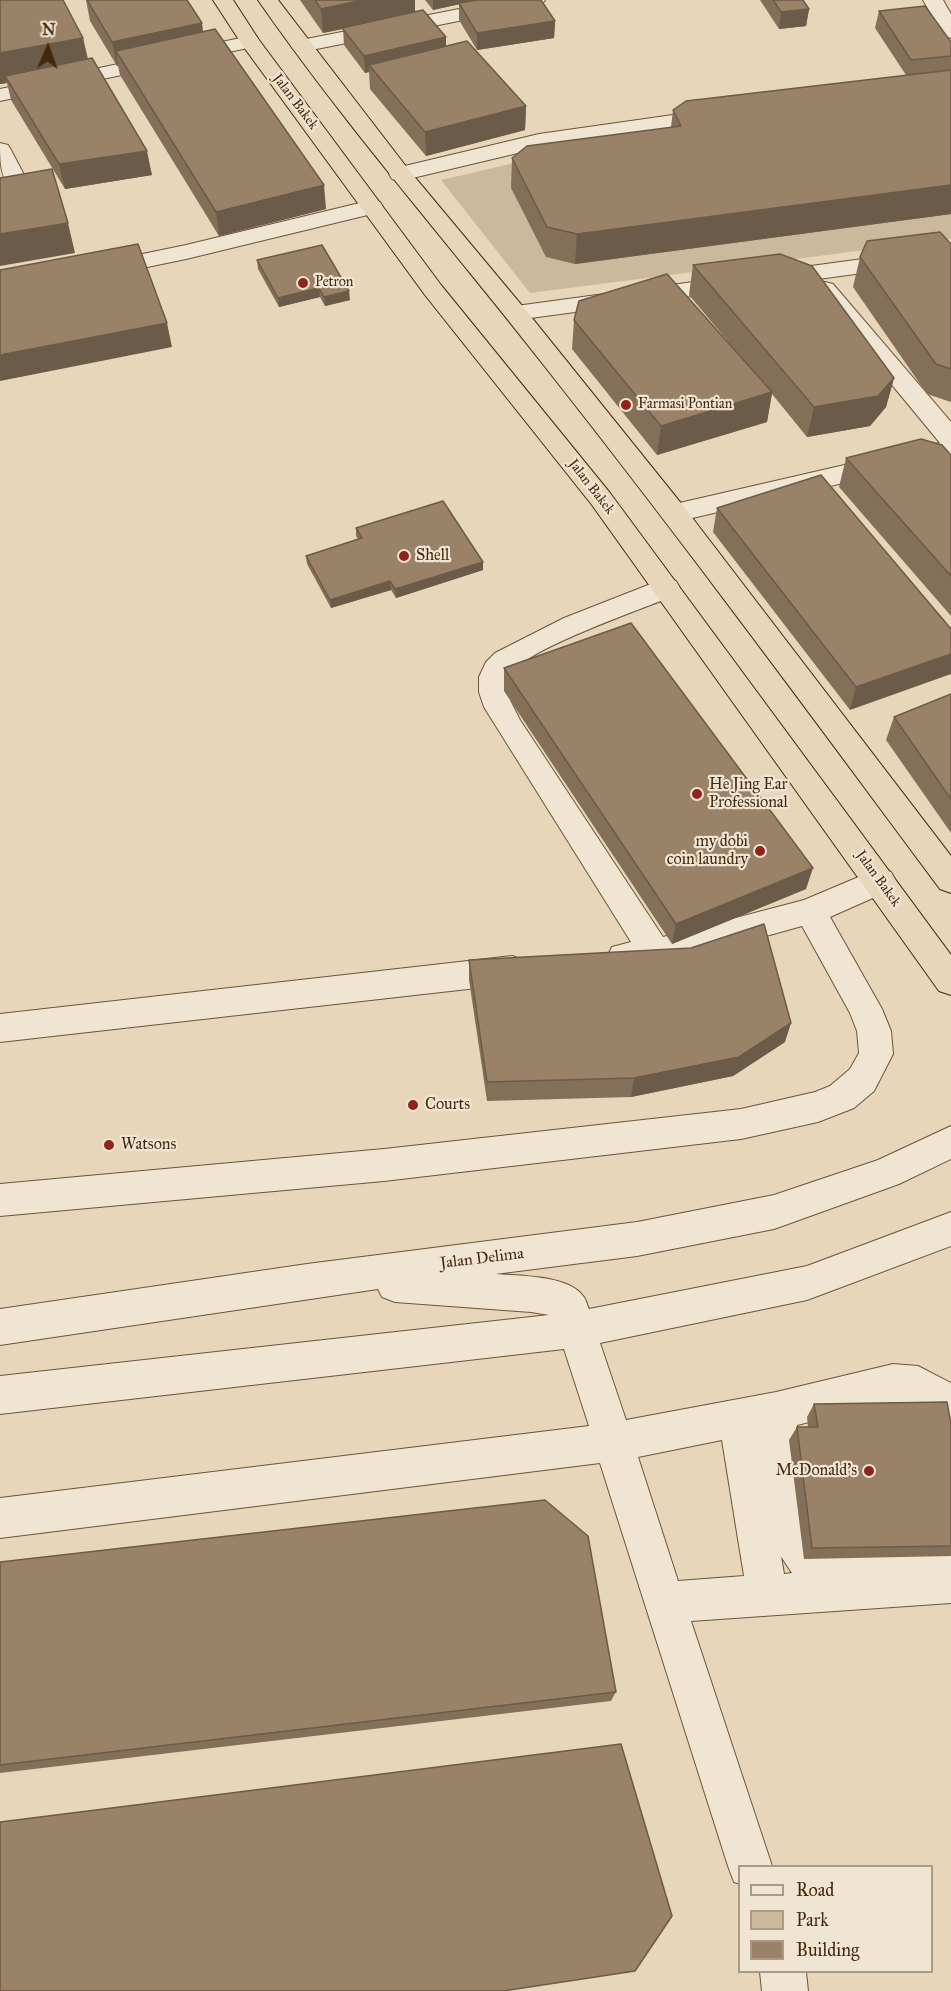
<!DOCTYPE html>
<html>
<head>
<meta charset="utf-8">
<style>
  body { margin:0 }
  #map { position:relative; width:951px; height:1991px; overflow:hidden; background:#e8d6ba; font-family:"IM FELL Great Primer",serif }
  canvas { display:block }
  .legend { position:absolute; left:738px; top:1865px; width:195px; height:108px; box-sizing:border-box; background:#f0e4d2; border:2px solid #ab9984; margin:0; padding:8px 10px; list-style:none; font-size:18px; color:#44280e }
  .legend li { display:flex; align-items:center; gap:12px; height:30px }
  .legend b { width:30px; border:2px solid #ab9984 }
  .north { position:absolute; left:18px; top:18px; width:60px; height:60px; -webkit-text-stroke:4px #f0e4d2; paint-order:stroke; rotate:2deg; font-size:16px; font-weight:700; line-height:24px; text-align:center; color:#44280e }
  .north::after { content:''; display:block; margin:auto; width:21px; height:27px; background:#44280e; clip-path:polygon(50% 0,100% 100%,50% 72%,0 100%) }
</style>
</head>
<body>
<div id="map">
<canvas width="951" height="1991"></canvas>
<ul class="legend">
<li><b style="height:8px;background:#f0e4d2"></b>Road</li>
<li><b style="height:16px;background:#ccb89d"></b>Park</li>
<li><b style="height:16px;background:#998267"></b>Building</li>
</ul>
<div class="north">N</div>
</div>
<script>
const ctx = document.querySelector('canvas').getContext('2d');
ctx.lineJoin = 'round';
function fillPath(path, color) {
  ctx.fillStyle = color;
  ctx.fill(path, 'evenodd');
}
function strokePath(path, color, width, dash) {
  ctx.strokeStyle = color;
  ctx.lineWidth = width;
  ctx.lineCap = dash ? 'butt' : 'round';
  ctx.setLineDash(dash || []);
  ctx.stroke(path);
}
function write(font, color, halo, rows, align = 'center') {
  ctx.font = font + ' "IM FELL Great Primer",serif';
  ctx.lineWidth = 4.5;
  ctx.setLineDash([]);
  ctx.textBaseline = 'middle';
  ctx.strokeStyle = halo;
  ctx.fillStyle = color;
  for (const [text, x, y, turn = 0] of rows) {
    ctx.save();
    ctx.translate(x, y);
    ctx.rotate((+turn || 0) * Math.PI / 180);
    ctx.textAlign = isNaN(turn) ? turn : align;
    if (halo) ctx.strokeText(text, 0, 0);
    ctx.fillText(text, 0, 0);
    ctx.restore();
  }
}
const green = new Path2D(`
  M 951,90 L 951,239 L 530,293 L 441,180 L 648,132 Z`);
const minor = new Path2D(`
  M 505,0 L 545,0 L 542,4 L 535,6 L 301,52 L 294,50 L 291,46 L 294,42 L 301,40 Z
  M 923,0 L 943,0 L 951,14 L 951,38 L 944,36 Z
  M 250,36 L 257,38 L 260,42 L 257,46 L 0,101 L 0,89 Z
  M 715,109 L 723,110 L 726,115 L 723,120 L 539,148 L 400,181 L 392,179 L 389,174 L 392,169 L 539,134 Z
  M 0,143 L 8,145 L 11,150 L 33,192 L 30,197 L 22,199 L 14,197 C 1,177 0,166 0,143 Z
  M 372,200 L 380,202 L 383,207 L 380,212 L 186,259 L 99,277 L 91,275 L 87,270 L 91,265 L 99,263 L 186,245 Z
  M 951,247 L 951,261 L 516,320 L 508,318 L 504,313 L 508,308 L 516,306 Z
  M 825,282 L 833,284 L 951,422 L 951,458 L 675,522 L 666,519 L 662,513 L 666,507 L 675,504 L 940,443 L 817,294 L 813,289 L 817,284 Z
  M 666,578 L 676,581 L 680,588 L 676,595 C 645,608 519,651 508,677 L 510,700 L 520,720 L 663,937 L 804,900 L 880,868 L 891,872 L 896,881 L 891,890 L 830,917 L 882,1009 L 891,1031 L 893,1054 L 874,1091 L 854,1108 L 818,1122 L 741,1139 L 384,1181 L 0,1216 L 0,1184 L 384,1149 L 741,1109 L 815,1092 L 830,1086 L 850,1069 L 859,1053 L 857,1031 L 850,1013 L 802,926 L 655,967 L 623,971 L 612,967 L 607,957 L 612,947 L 631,942 L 484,707 L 479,692 L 479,677 L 486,662 L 495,653 L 564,618 Z
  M 512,956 L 524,960 L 528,970 L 524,980 L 512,984 L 0,1042 L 0,1014 Z
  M 951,1126 L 951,1159 L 899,1184 L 774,1229 L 637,1256 L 495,1274 C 519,1276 568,1275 583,1296 C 586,1299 587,1305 589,1309 L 807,1266 L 951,1212 L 951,1246 L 807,1300 L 600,1343 L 626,1420 L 776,1392 L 893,1364 L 918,1366 L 951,1383 L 951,1437 L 937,1432 L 925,1410 L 913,1403 L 893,1402 L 797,1425 L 815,1537 L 820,1544 L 951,1538 L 951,1603 L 691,1621 L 772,1866 L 740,1866 L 740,1884 L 734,1882 L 728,1866 L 600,1463 L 0,1538 L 0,1498 L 589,1426 L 564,1349 L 0,1414 L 0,1376 L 549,1315 L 531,1312 L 395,1302 L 382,1297 L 378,1289 L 0,1345 L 0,1309 L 307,1264 L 637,1222 L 774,1195 L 878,1160 ZM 722,1440 L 744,1576 L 678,1581 L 638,1457 ZM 781,1556 L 782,1558 L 792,1573 L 784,1574 Z
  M 760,1972 L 806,1972 L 808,1991 L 762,1991 Z`);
const highway = new Path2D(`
  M 213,0 L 233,0 L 259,40 L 441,285 L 610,493 L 951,955 L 951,995 L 939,991 L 592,505 L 425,295 L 243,46 Z
  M 258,0 L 278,0 L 408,169 L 524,308 L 684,507 L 951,856 L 951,893 L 940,889 C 810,714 681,539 546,368 C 450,245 347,128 258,0 Z`);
const wall = new Path2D(`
  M 0,0 L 83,38 L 88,59 L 152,175 L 65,189 L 11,100 L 7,83 L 0,84 Z
  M 86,0 L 187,0 L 203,32 L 326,209 L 219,236 L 120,75 L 118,66 L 117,66 L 90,21 Z
  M 300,0 L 415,0 L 415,11 L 446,37 L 446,46 L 526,106 L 525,130 L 426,156 L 370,89 L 369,72 L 365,73 L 344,45 L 343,29 L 323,33 Z
  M 425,0 L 541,0 L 555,21 L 554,38 L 477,50 L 459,20 L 459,4 L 433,10 Z
  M 760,0 L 803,0 L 809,9 L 806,26 L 779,29 Z
  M 879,11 L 951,42 L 951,214 L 575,264 L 546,257 L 511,188 L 512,158 L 671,127 L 673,110 L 906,75 L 875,28 Z
  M 951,244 L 951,402 L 927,394 L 853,287 L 860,257 Z
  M 257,260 L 350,300 L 325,306 L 320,297 L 279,307 L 258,269 Z
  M 693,265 L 894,378 L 886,407 L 870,426 L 807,437 L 772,394 L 767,422 L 657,455 L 572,349 L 574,320 L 741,357 L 689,295 Z
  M 951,455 L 951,616 L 839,487 L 846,458 Z
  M 717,508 L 951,629 L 850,710 L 713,532 Z
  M 356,528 L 483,562 L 483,570 L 396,598 L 391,590 L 331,608 L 307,564 L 306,556 L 358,539 L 356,536 Z
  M 504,668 L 806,889 L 672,944 L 504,691 Z
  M 951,694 L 951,833 L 886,740 L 894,717 Z
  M 469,960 L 785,1042 L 733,1076 L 631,1097 L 487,1101 L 469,980 Z
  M 814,1404 L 951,1424 L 951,1556 L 804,1559 L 789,1440 L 797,1427 L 808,1427 L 807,1417 Z
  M 0,1562 L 616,1692 L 611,1701 L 0,1773 Z`);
const shadedWall = new Path2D(`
  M 363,0 L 415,0 L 415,13 L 323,33 L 321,9 Z
  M 433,0 L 479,0 L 433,10 Z
  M 809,9 L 806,26 L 779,29 L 781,12 Z
  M 555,21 L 554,38 L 477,50 L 477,33 Z
  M 202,23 L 205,47 L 116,51 L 118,66 L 117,66 L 112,42 Z
  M 446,37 L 446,54 L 369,65 L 369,72 L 365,73 L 364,56 Z
  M 83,38 L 89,67 L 5,76 L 7,83 L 0,84 L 0,53 Z
  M 526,106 L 525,130 L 426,156 L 425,132 Z
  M 147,151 L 152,175 L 65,189 L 59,164 Z
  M 324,185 L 326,209 L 219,236 L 216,212 Z
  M 951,185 L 951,214 L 575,264 L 577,234 Z
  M 68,223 L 75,253 L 0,266 L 0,234 Z
  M 319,288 L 320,297 L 279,307 L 278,298 Z
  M 349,291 L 350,300 L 325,306 L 324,297 Z
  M 167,323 L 172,347 L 0,381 L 0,355 Z
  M 894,378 L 886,407 L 870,426 L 807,437 L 814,407 Z
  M 772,392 L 767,422 L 657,455 L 661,426 Z
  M 483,562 L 483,570 L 396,598 L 395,589 Z
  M 390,581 L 391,590 L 331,608 L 330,600 Z
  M 951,654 L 951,674 L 850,710 L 856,687 Z
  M 813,868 L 806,889 L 672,944 L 676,924 Z
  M 791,1023 L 785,1042 L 733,1076 L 631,1097 L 634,1078 Z`);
const building = new Path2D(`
  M 0,0 L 63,0 L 83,38 L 0,53 Z
  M 87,0 L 187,0 L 202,23 L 112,42 Z
  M 315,0 L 363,0 L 321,9 Z
  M 478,0 L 541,0 L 555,21 L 477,33 L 459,3 Z
  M 773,0 L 803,0 L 809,9 L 781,12 Z
  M 925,6 L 951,42 L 951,56 L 911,60 L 879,11 Z
  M 423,10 L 446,37 L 364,56 L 342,28 Z
  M 215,29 L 324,185 L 216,212 L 116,51 Z
  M 467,41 L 526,106 L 425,132 L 369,65 Z
  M 92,58 L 147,151 L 59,164 L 5,76 Z
  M 951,70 L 951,185 L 577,234 L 547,227 L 512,158 L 527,146 L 681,126 L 673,110 L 686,101 Z
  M 52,169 L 68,223 L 0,234 L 0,178 Z
  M 940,232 L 951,244 L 951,369 L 936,364 L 860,257 L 867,241 Z
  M 138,244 L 167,323 L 0,355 L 0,270 Z
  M 322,245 L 349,291 L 324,297 L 319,288 L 278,298 L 257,260 Z
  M 780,254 L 812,266 L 894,378 L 878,396 L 814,407 L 693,265 Z
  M 667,274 L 772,392 L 661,426 L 574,320 L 579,301 Z
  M 921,439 L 942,445 L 951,455 L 951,576 L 846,458 Z
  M 821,475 L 951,629 L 951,654 L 856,687 L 717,508 Z
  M 443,501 L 483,562 L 395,589 L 390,581 L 330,600 L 306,556 L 362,538 L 356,528 Z
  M 631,623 L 813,868 L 676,924 L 504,668 Z
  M 951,694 L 951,799 L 894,717 Z
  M 764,924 L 791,1023 L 739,1057 L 634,1078 L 487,1082 L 469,960 L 691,948 Z
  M 947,1402 L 951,1424 L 951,1546 L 812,1548 L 797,1427 L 818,1427 L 814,1404 Z
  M 545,1500 L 588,1536 L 616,1692 L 0,1765 L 0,1562 Z
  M 621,1744 L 672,1916 L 635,1971 L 503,1991 L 0,1991 L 0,1822 Z`);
const markers = [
  [303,283,6,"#8f2418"],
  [626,405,6,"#8f2418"],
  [404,556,6,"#8f2418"],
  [697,794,6,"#8f2418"],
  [760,851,6,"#8f2418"],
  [413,1105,6,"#8f2418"],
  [109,1145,6,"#8f2418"],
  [869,1471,6,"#8f2418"]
];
const farStreetnames = [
  ["Jalan Bakek",295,102,53],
  ["Jalan Bakek",591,487,52],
  ["Jalan Bakek",878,879,54]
];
const farPoinames = [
  ["Petron",315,283],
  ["Farmasi Pontian",638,405]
];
const poiNames = [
  ["Shell",416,556],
  ["He Jing Ear",709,785],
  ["Professional",709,803],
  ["my dobi",748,842,"right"],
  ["coin laundry",748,860,"right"],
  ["Courts",425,1105],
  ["Watsons",121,1145],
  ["McDonald's",857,1471,"right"]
];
const streetNames = [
  ["Jalan Delima",482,1259,-7]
];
fillPath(green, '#ccb89d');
strokePath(minor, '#6d5439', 2);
strokePath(highway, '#44280e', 2);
fillPath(minor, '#f0e4d2');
fillPath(highway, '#e8d6ba');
fillPath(wall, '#847059');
fillPath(shadedWall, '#6b5b48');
fillPath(building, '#998267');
strokePath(building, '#6b5b48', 1.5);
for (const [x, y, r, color] of markers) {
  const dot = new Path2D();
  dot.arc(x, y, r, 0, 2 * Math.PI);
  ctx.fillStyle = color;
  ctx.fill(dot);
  strokePath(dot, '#f0e4d2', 2);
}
write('14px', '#44280e', '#f0e4d2', farStreetnames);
write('14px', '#44280e', '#f0e4d2', farPoinames, 'left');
write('16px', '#44280e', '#f0e4d2', poiNames, 'left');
write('16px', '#44280e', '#f0e4d2', streetNames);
</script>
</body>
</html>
